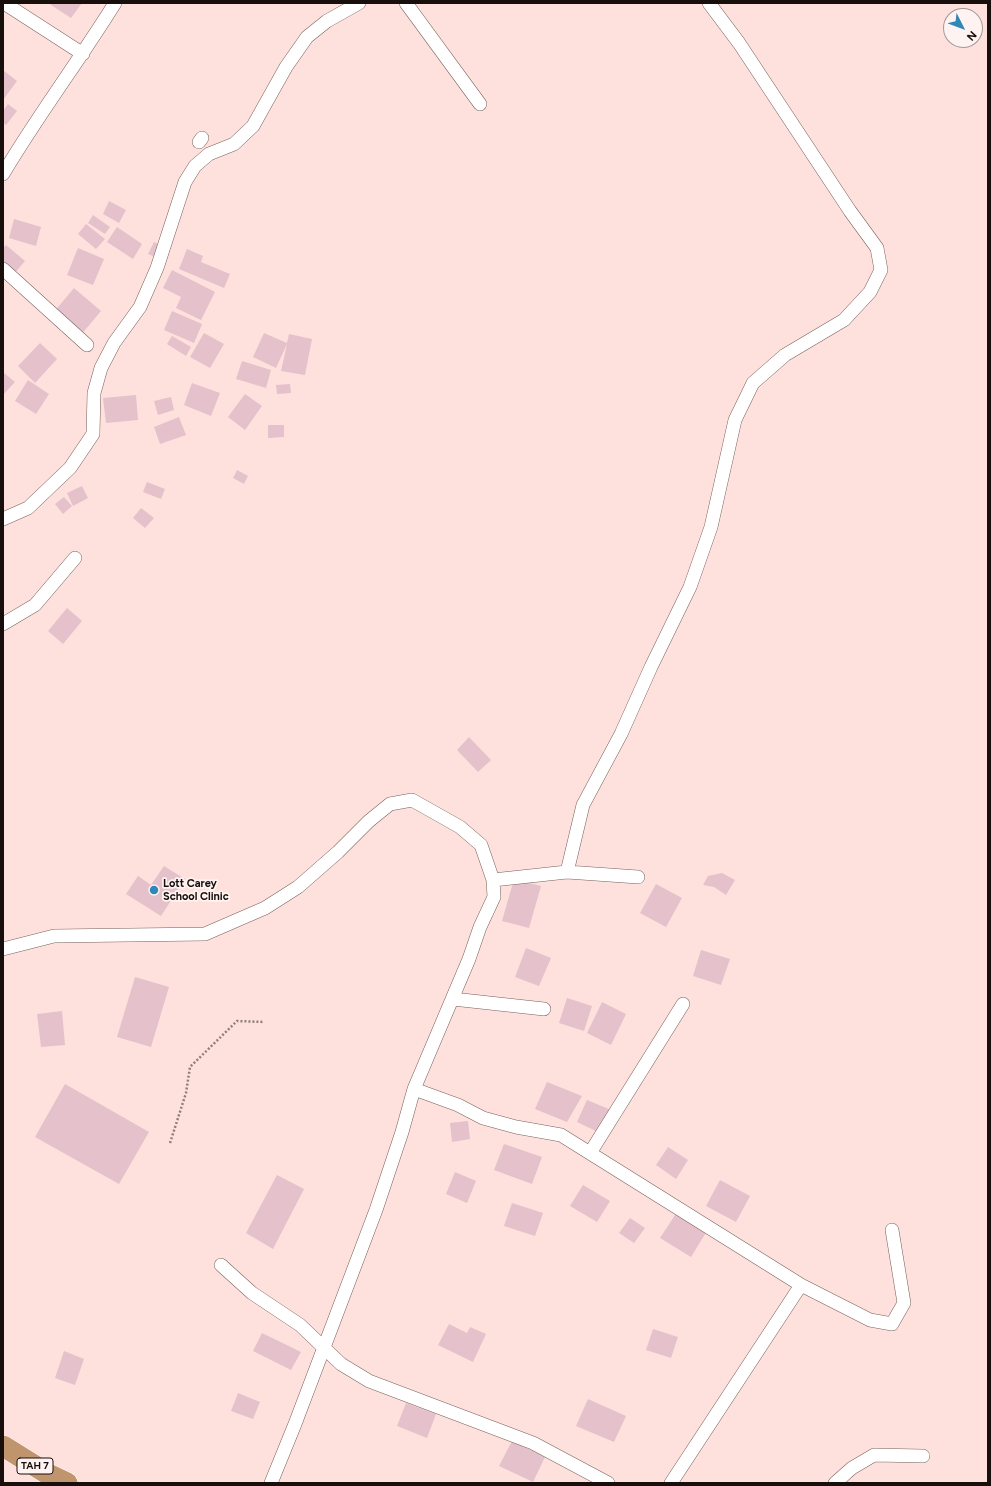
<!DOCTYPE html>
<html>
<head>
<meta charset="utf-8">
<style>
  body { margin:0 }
  #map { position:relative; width:991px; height:1486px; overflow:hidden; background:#fee1dc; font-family:Figtree,sans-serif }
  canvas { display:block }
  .frame { position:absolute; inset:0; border:4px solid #180f0d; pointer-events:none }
  .north { position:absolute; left:943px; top:8px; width:40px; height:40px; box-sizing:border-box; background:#fff3f1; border:1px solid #a39896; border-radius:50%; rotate:132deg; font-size:11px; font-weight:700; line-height:16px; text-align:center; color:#180f0d }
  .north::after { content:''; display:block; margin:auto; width:14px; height:18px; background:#2f88b6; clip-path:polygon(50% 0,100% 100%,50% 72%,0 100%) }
</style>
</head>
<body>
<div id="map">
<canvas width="991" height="1486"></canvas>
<div class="frame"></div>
<div class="north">N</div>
</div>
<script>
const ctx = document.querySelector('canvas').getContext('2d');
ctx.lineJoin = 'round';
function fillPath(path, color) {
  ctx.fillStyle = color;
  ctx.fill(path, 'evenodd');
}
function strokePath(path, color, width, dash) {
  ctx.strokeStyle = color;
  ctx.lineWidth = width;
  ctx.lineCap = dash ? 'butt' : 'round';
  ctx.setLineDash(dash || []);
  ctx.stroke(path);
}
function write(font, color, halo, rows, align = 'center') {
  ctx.font = font + ' Figtree,sans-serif';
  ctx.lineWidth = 3.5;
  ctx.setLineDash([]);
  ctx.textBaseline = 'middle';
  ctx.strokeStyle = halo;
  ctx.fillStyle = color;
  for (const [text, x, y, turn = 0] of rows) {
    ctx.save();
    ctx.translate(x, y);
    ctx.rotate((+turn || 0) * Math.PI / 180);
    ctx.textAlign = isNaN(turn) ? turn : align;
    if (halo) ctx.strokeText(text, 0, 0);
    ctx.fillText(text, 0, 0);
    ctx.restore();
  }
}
const building = new Path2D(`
  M 48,3 L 82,3 L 71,18 Z
  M 3,70 L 17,81 L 3,100 Z
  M 8,104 L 17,111 L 6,125 L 3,122 L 3,111 Z
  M 109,201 L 126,210 L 119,223 L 103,214 Z
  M 93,215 L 110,227 L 105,234 L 88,223 Z
  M 14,219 L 41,227 L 36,246 L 9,238 Z
  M 86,224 L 105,239 L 96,249 L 78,234 Z
  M 117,227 L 142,244 L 133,259 L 107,242 Z
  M 154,242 L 163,246 L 158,258 L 148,254 Z
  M 6,245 L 25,261 L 8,281 L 3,277 L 3,248 Z
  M 78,248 L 104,259 L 93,285 L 67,275 Z
  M 187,249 L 203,256 L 201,262 L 230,274 L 224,288 L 179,269 Z
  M 172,270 L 215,292 L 201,320 L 176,308 L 181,297 L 163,288 Z
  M 74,288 L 101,311 L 75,342 L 48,319 Z
  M 172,311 L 202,324 L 194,343 L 164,330 Z
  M 204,333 L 224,344 L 210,368 L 190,357 Z
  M 264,333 L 287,343 L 289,334 L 312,339 L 305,375 L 281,371 L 287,344 L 276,368 L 253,357 Z
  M 172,336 L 191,347 L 186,356 L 167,344 Z
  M 40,343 L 57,359 L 35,383 L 18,366 Z
  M 242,361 L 271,370 L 266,388 L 236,379 Z
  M 3,372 L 15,382 L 3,395 Z
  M 28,380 L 49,394 L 36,414 L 15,401 Z
  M 192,383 L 220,393 L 211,416 L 184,405 Z
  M 290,384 L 291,393 L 277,394 L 276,385 Z
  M 245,394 L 262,406 L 245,430 L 228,417 Z
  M 136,395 L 138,420 L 106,423 L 103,398 Z
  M 171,397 L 174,410 L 158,415 L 154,401 Z
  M 179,417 L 186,435 L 160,444 L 154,427 Z
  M 268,425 L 284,425 L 284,437 L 268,438 Z
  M 237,470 L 248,476 L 244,484 L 233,478 Z
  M 147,482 L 165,489 L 161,499 L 143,492 Z
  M 82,486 L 88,498 L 73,506 L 67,493 Z
  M 64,497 L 72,506 L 63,514 L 55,504 Z
  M 141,508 L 154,518 L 145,528 L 133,518 Z
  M 67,608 L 82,621 L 63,644 L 48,631 Z
  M 469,737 L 491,760 L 478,772 L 457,750 Z
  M 164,866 L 185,879 L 161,916 L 126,894 L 138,876 L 151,885 Z
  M 722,873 L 735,880 L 726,895 L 714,887 L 703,885 L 708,876 Z
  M 514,879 L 541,886 L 529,928 L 502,921 Z
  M 656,884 L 682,898 L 666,927 L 640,913 Z
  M 526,948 L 551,958 L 539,986 L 515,977 Z
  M 701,950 L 730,959 L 721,985 L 693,976 Z
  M 135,977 L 169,987 L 151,1047 L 117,1037 Z
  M 567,998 L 592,1006 L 584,1031 L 559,1023 Z
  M 602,1002 L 626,1014 L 611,1045 L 587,1033 Z
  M 62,1011 L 65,1045 L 41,1047 L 37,1014 Z
  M 547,1082 L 582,1096 L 567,1122 L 535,1109 Z
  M 65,1084 L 149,1132 L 119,1184 L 35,1137 Z
  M 587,1100 L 611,1110 L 600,1133 L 577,1122 Z
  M 468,1121 L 470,1139 L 452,1142 L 450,1123 Z
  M 504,1144 L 542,1157 L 532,1184 L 494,1170 Z
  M 668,1147 L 688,1160 L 676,1179 L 656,1165 Z
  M 455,1172 L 476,1181 L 467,1203 L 446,1194 Z
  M 277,1175 L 304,1189 L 273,1249 L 246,1233 Z
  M 720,1180 L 750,1196 L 736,1222 L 706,1206 Z
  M 583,1185 L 610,1201 L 597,1222 L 570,1206 Z
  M 512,1203 L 543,1213 L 535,1236 L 504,1226 Z
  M 677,1212 L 707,1231 L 691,1257 L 660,1238 Z
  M 630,1218 L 645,1228 L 634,1243 L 619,1233 Z
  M 449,1324 L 467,1333 L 470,1327 L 486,1334 L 473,1362 L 438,1345 Z
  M 653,1329 L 678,1337 L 671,1358 L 646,1350 Z
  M 262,1333 L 301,1352 L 291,1370 L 253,1351 Z
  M 64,1351 L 84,1359 L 75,1385 L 55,1378 Z
  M 238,1393 L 260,1402 L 253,1419 L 231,1411 Z
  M 588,1399 L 626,1416 L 614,1442 L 576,1426 Z
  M 406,1403 L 436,1414 L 427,1438 L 397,1426 Z
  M 512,1441 L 545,1457 L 533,1482 L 499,1466 Z`);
const path = new Path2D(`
  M 170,1143 L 186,1093 L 190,1067 L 237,1021 L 264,1022`);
const minor = new Path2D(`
  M 4,3 L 83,54
  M 406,3 L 480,104
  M 199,142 L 202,138
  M 3,174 C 38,115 79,61 115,3
  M 3,269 L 87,345
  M 3,519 L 28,508 L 70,468 L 93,434 L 94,393 L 101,368 L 114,343 L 140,307 L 157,268 L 185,182 L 195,166 L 209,154 L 234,144 L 253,126 L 286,67 L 307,37 L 327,21 L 359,3
  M 3,624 L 35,605 L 75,558
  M 567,872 L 583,805 L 621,734 L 651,667 L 690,587 L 711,527 L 735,420 L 753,383 L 785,355 L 844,320 L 870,292 L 881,270 L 877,248 L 850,211 L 739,43 L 709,3
  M 493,880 L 567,872 L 638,877
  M 3,949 L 54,936 L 205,934 L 265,908 L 298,887 L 338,852 L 369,821 L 390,804 L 412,800 L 460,827 L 481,845 L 493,880 L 494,897 L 480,927 L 469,959 L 414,1089 L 402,1132 L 376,1210 L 295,1424 L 271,1483
  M 453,999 L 544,1009
  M 414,1089 L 458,1105 L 483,1118 L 516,1127 L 561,1135 L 801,1285 L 870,1320 L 892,1324 L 904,1303 L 892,1230
  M 590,1153 L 683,1004
  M 221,1265 L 252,1293 L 300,1325 L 341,1364 L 369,1381 L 533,1443 L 608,1483
  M 671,1483 L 801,1285
  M 835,1483 L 852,1468 L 874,1455 L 923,1456`);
const trunk = new Path2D(`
  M 3,1446 L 48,1474 L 67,1483`);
const markers = [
  [154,890,5,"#2f88b6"]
];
const shields = [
  [35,1466,36]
];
const shieldNames = [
  ["TAH 7",35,1466]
];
const poiNames = [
  ["Lott Carey",163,884],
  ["School Clinic",163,897]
];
fillPath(building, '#e4c1cb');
strokePath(minor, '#78605b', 14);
strokePath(trunk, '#fff', 22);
strokePath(path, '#917e7a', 2.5, [2, 2]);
strokePath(minor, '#fff', 13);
strokePath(trunk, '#c0946c', 21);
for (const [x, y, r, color] of markers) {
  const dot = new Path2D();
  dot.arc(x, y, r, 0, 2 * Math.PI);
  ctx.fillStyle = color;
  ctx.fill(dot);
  strokePath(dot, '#fff3f1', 1.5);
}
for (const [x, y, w] of shields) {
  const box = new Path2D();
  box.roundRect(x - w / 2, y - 8, w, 16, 3);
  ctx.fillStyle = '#fff3f1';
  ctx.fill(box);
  strokePath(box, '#180f0d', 1);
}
write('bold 10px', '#180f0d', null, shieldNames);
write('bold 11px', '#180f0d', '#fff3f1', poiNames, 'left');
</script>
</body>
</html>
